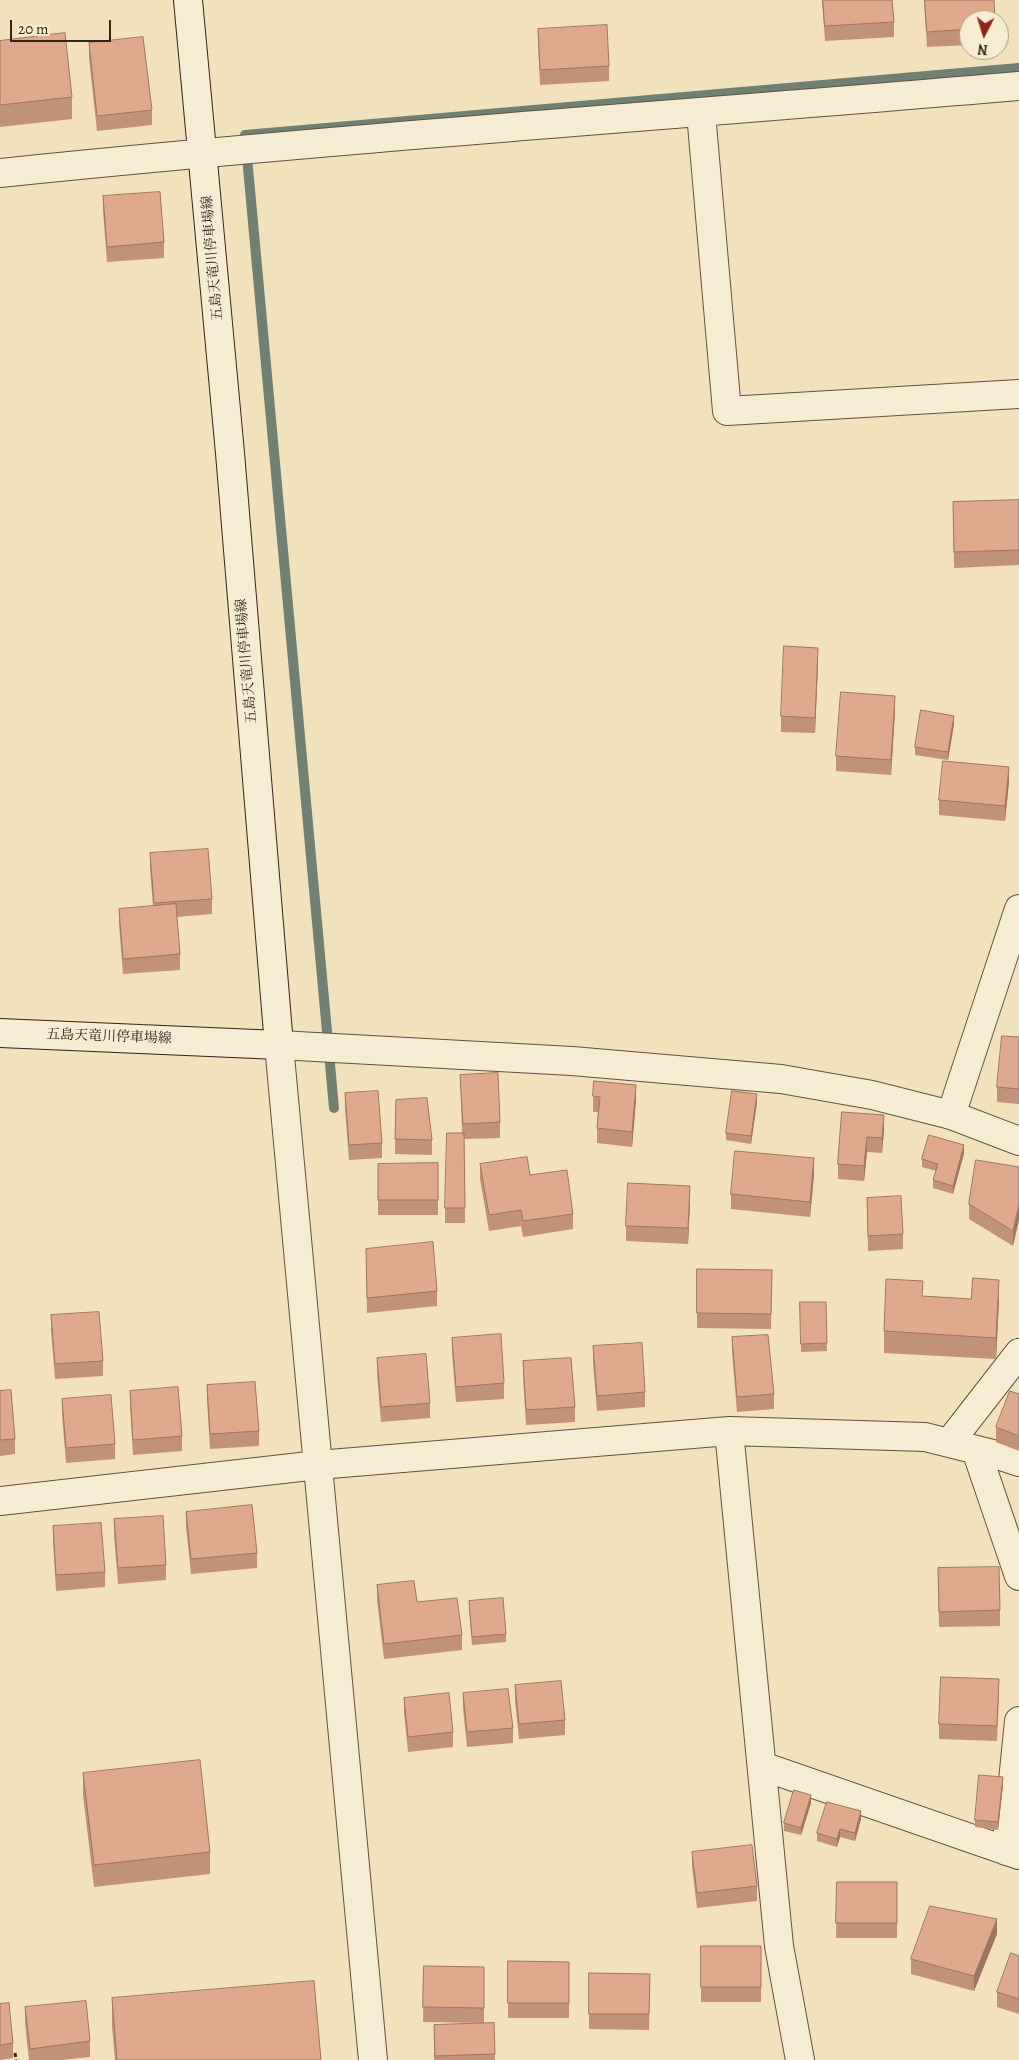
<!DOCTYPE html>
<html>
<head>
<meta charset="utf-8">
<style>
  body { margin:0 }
  #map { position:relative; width:1019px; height:2060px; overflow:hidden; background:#f1e1bc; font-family:Alegreya,serif }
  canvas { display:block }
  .north { position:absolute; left:959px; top:10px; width:50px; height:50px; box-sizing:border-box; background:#f6ecd3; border:1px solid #a79c8a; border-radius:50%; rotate:185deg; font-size:14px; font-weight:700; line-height:20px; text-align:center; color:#31241d }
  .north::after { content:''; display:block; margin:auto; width:18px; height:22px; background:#8f2418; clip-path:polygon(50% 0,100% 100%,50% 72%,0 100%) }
  .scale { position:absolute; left:10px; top:20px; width:101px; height:22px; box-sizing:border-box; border:2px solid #31241d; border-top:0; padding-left:6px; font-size:15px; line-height:18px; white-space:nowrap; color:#31241d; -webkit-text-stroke:4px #f6ecd3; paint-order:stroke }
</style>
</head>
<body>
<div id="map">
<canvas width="1019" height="2060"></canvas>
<div class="north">N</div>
<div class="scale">20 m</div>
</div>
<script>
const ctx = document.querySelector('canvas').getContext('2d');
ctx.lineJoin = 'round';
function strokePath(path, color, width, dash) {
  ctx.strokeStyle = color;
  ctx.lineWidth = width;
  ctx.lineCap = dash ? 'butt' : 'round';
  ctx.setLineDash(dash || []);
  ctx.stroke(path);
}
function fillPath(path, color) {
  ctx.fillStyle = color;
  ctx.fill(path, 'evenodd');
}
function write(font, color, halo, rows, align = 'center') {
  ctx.font = font + ' Alegreya,"Noto Serif JP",serif';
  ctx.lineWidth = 5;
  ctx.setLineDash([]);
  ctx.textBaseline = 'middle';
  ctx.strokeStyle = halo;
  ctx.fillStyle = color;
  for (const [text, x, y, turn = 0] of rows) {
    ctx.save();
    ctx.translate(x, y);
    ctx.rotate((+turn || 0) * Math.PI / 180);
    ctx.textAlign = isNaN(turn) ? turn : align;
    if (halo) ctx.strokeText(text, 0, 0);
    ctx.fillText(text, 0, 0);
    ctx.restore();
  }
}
const stream = new Path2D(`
  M 334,1108 L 245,135 L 1019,68`);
const path = new Path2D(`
  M 15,2053 L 16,2060`);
const minor = new Path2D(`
  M 701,113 L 727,411 L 1019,394
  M 0,173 C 339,138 679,115 1019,86
  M 951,1115 L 1019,909
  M 729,1431 L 779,1946 L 800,2060
  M 949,1443 L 1019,1353
  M 976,1450 L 1019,1576
  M 0,1501 L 318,1465 L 729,1431 L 925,1437 L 1001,1456 L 1019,1462
  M 762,1766 L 1019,1855
  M 1006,1851 L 1019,1721`);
const tertiary = new Path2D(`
  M 373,2060 L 279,1045 L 572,1061 L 781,1079 L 872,1095 L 951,1115 L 1019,1141`);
const secondary = new Path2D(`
  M 0,1033 L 279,1045 L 230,453 L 188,0`);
const wall = new Path2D(`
  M 822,0 L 892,0 L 894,22 L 894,37 L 825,41 Z
  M 924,0 L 994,0 L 969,20 L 969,45 L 927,47 Z
  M 538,29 L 609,66 L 609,81 L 540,85 L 538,44 Z
  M 0,41 L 72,97 L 72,119 L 0,127 Z
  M 89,43 L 152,110 L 152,125 L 97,131 L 89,58 Z
  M 103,196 L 164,242 L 164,258 L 107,262 L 103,211 Z
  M 1019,500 L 1019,565 L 954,568 L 953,502 Z
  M 818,663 L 815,733 L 781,732 L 781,716 Z
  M 895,711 L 891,775 L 836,771 L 836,756 Z
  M 954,724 L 948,760 L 915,755 L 915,747 Z
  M 1009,782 L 1005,821 L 939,815 L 939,800 Z
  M 150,853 L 212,899 L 212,914 L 177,917 L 180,954 L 180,970 L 123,974 L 119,924 L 119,909 L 153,906 L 150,868 Z
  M 1019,1037 L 1019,1104 L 997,1102 L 997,1087 Z
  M 460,1075 L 500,1122 L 500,1138 L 464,1139 L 465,1223 L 445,1223 L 445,1208 L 462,1133 Z
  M 345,1093 L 382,1143 L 382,1158 L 349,1160 L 345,1108 Z
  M 593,1096 L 636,1100 L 632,1147 L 597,1143 L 597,1128 L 598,1112 L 593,1112 Z
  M 396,1100 L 432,1140 L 432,1155 L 395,1154 Z
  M 757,1102 L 751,1144 L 726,1140 L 726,1133 Z
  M 842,1112 L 884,1130 L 882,1153 L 867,1152 L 864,1181 L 838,1179 L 838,1164 Z
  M 964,1153 L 953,1194 L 933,1188 L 933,1180 L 936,1171 L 922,1167 L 922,1159 Z
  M 438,1163 L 438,1215 L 378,1215 L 378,1164 Z
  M 480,1164 L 530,1175 L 573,1214 L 573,1229 L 523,1237 L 521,1226 L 489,1231 L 480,1179 Z
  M 1019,1167 L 1013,1246 L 969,1219 L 969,1204 Z
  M 814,1174 L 810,1217 L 731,1209 L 731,1194 Z
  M 867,1198 L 903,1234 L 903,1249 L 868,1251 Z
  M 690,1201 L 688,1244 L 626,1241 L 626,1226 Z
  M 366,1249 L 437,1291 L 437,1306 L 367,1313 Z
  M 697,1269 L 772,1270 L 771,1329 L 697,1328 Z
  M 923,1296 L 999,1301 L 996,1359 L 884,1353 L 884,1331 Z
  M 800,1302 L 826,1302 L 827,1351 L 801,1352 Z
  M 51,1315 L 103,1361 L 103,1376 L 55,1379 L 51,1330 Z
  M 732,1337 L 774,1394 L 774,1409 L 737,1412 L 732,1352 Z
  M 452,1338 L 504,1383 L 504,1399 L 456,1402 L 452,1353 Z
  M 593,1346 L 645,1392 L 645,1407 L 597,1411 L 593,1362 Z
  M 377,1358 L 430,1403 L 430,1418 L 381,1422 L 377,1373 Z
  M 523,1361 L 575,1407 L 575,1422 L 526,1425 L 523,1376 Z
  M 207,1385 L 259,1431 L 259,1446 L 210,1449 L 207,1400 Z
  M 0,1391 L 15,1439 L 15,1454 L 0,1456 Z
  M 130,1391 L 182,1436 L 182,1451 L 133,1455 L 130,1406 Z
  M 1019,1394 L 1019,1451 L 996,1442 L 996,1427 Z
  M 62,1399 L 115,1444 L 115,1459 L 66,1463 L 62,1414 Z
  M 186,1512 L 257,1553 L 257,1568 L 191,1574 L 186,1527 Z
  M 114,1519 L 166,1565 L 166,1580 L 118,1584 L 114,1535 Z
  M 53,1526 L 105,1572 L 105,1587 L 56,1591 L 53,1542 Z
  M 938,1568 L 1000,1610 L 1000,1626 L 939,1627 Z
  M 377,1585 L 417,1602 L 462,1635 L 462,1650 L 384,1659 L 377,1600 Z
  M 469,1601 L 506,1634 L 506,1642 L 472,1645 L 469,1609 Z
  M 515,1685 L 565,1720 L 565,1735 L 519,1739 L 515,1701 Z
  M 463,1693 L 513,1728 L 513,1743 L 467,1747 L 463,1708 Z
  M 999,1694 L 997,1741 L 939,1739 L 939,1724 Z
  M 404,1698 L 453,1732 L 453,1747 L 408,1752 L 404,1713 Z
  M 83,1773 L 210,1852 L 210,1874 L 94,1887 L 83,1795 Z
  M 1003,1785 L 998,1830 L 975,1827 L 975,1820 Z
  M 811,1803 L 801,1835 L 784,1831 L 784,1823 Z
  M 861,1819 L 855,1841 L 840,1837 L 837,1847 L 817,1841 L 817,1833 Z
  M 692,1852 L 757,1886 L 757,1901 L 697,1908 L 692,1867 Z
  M 837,1882 L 897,1882 L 897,1938 L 836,1938 Z
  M 997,1934 L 974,1991 L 911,1974 L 911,1959 Z
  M 701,1946 L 761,1946 L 761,2002 L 701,2002 Z
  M 1019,1956 L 1019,2014 L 997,2007 L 997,1992 Z
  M 508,1961 L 569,1962 L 569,2018 L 508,2018 Z
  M 424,1966 L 484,1967 L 484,2023 L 423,2022 Z
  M 589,1973 L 650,1974 L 649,2030 L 589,2029 Z
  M 112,1998 L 321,2060 L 115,2060 L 112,2026 Z
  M 0,2004 L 13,2043 L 13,2058 L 0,2060 Z
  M 25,2007 L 90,2041 L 90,2057 L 61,2060 L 29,2060 L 25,2023 Z
  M 494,2023 L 495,2060 L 434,2060 L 434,2025 Z`);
const shadedWall = new Path2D(`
  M 818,648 L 818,663 L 815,733 L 815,718 Z
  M 895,696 L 895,711 L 891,775 L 891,760 Z
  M 954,716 L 954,724 L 948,760 L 948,752 Z
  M 1009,767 L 1009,782 L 1005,821 L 1005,806 Z
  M 636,1085 L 636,1100 L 632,1147 L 632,1132 Z
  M 757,1094 L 757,1102 L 751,1144 L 751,1136 Z
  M 884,1115 L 884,1130 L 882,1153 L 882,1138 Z
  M 867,1137 L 867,1152 L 864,1181 L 864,1166 Z
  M 964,1145 L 964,1153 L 953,1194 L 953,1186 Z
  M 814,1158 L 814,1174 L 810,1217 L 810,1202 Z
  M 690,1186 L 690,1201 L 688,1244 L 688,1228 Z
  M 1019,1204 L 1019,1220 L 1013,1246 L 1013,1231 Z
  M 999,1280 L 999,1301 L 996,1359 L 996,1338 Z
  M 1003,1777 L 1003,1785 L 998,1830 L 998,1822 Z
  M 811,1795 L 811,1803 L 801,1835 L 801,1828 Z
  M 861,1811 L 861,1819 L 855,1841 L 855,1833 Z
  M 840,1829 L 840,1837 L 837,1847 L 837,1839 Z
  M 997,1919 L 997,1934 L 974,1991 L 974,1976 Z`);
const building = new Path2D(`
  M 823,0 L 892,0 L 894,22 L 825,26 Z
  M 925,0 L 994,0 L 995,20 L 969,20 L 969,29 L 927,32 Z
  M 607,25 L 609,66 L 540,70 L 538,29 Z
  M 65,33 L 72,97 L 0,105 L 0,41 Z
  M 143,37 L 152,110 L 97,116 L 89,43 Z
  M 160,192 L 164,242 L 107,247 L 103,196 Z
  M 1019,500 L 1019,550 L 954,552 L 953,502 Z
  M 784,646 L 818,648 L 815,718 L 781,716 Z
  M 841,692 L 895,696 L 891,760 L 836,756 Z
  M 921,710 L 954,716 L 948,752 L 915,747 Z
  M 943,761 L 1009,767 L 1005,806 L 939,800 Z
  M 208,849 L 212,899 L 154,903 L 150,853 Z
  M 176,904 L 180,954 L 123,959 L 119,909 Z
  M 1002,1036 L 1019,1037 L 1019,1089 L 997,1087 Z
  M 498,1073 L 500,1122 L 463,1124 L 460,1075 Z
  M 594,1081 L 636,1085 L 632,1132 L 597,1128 L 600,1097 L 593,1096 Z
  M 378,1091 L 382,1143 L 349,1145 L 345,1093 Z
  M 732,1091 L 757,1094 L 751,1136 L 726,1133 Z
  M 427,1098 L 432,1140 L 395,1139 L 396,1100 Z
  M 842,1112 L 884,1115 L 882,1138 L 867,1137 L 864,1166 L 838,1164 Z
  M 447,1133 L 464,1133 L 465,1208 L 445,1208 Z
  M 929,1135 L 964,1145 L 953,1186 L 933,1180 L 938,1164 L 922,1159 Z
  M 735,1151 L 814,1158 L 810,1202 L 731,1194 Z
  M 527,1157 L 530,1175 L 567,1170 L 573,1214 L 523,1221 L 521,1210 L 489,1215 L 480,1164 Z
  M 976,1160 L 1019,1167 L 1019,1204 L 1013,1231 L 969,1204 Z
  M 438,1163 L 438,1200 L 378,1200 L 378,1164 Z
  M 628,1183 L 690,1186 L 688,1228 L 626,1226 Z
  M 901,1196 L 903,1234 L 868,1236 L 867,1198 Z
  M 433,1242 L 437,1291 L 367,1298 L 366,1249 Z
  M 697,1269 L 772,1270 L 771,1314 L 697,1313 Z
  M 973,1278 L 999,1280 L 996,1338 L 884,1331 L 886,1279 L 923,1281 L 922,1296 L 971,1299 Z
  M 800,1302 L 826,1302 L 827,1343 L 801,1344 Z
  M 99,1312 L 103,1361 L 55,1364 L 51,1315 Z
  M 501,1334 L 504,1383 L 456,1387 L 452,1338 Z
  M 768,1335 L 774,1394 L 737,1397 L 732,1337 Z
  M 642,1343 L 645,1392 L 597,1396 L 593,1346 Z
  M 426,1354 L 430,1403 L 381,1407 L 377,1358 Z
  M 571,1358 L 575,1407 L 526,1410 L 523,1361 Z
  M 255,1382 L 259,1431 L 210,1434 L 207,1385 Z
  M 178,1387 L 182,1436 L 133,1440 L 130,1391 Z
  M 11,1390 L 15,1439 L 0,1440 L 0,1391 Z
  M 1010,1391 L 1019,1394 L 1019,1436 L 996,1427 Z
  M 111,1395 L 115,1444 L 66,1448 L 62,1399 Z
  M 252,1505 L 257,1553 L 191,1559 L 186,1512 Z
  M 163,1516 L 166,1565 L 118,1568 L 114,1519 Z
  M 101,1523 L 105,1572 L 56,1575 L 53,1526 Z
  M 999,1567 L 1000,1610 L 939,1612 L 938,1568 Z
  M 414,1581 L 417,1602 L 457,1598 L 462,1635 L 384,1644 L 377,1585 Z
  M 503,1598 L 506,1634 L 472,1637 L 469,1601 Z
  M 941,1677 L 999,1679 L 997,1726 L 939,1724 Z
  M 561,1681 L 565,1720 L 519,1724 L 515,1685 Z
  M 508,1689 L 513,1728 L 467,1732 L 463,1693 Z
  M 449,1693 L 453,1732 L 408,1737 L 404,1698 Z
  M 200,1760 L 210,1852 L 94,1865 L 83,1773 Z
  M 979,1775 L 1003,1777 L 998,1822 L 975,1820 Z
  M 794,1790 L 811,1795 L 801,1828 L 784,1823 Z
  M 827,1802 L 861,1811 L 855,1833 L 840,1829 L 837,1839 L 817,1833 Z
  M 752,1845 L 757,1886 L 697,1893 L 692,1852 Z
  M 837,1882 L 897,1882 L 897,1923 L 836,1923 Z
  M 930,1906 L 997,1919 L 974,1976 L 911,1959 Z
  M 701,1946 L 761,1946 L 761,1987 L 701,1987 Z
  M 1011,1953 L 1019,1956 L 1019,1999 L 997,1992 Z
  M 508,1961 L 569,1962 L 569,2003 L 508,2003 Z
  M 424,1966 L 484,1967 L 484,2008 L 423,2007 Z
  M 589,1973 L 650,1974 L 649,2014 L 589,2014 Z
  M 314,1981 L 321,2060 L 117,2060 L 112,1998 Z
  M 86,2001 L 90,2041 L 30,2049 L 25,2007 Z
  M 9,2003 L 13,2043 L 0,2045 L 0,2004 Z
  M 494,2023 L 495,2054 L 435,2056 L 434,2025 Z`);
const streetNames = [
  ["五島天竜川停車場線",213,258,-95],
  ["五島天竜川停車場線",247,661,-95],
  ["五島天竜川停車場線",109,1037,2]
];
strokePath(stream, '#718073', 10);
strokePath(minor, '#615345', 30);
strokePath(tertiary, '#615345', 30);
strokePath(secondary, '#31241d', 30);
strokePath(path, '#31241d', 3, [4, 2.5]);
strokePath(minor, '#f6ecd3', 28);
strokePath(tertiary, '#f6ecd3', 28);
strokePath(secondary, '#f6ecd3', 28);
fillPath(wall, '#c19179');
fillPath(shadedWall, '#9d7663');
fillPath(building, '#e0a98d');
strokePath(building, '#9d7663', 1);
write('14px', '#31241d', '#f6ecd3', streetNames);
</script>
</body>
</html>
